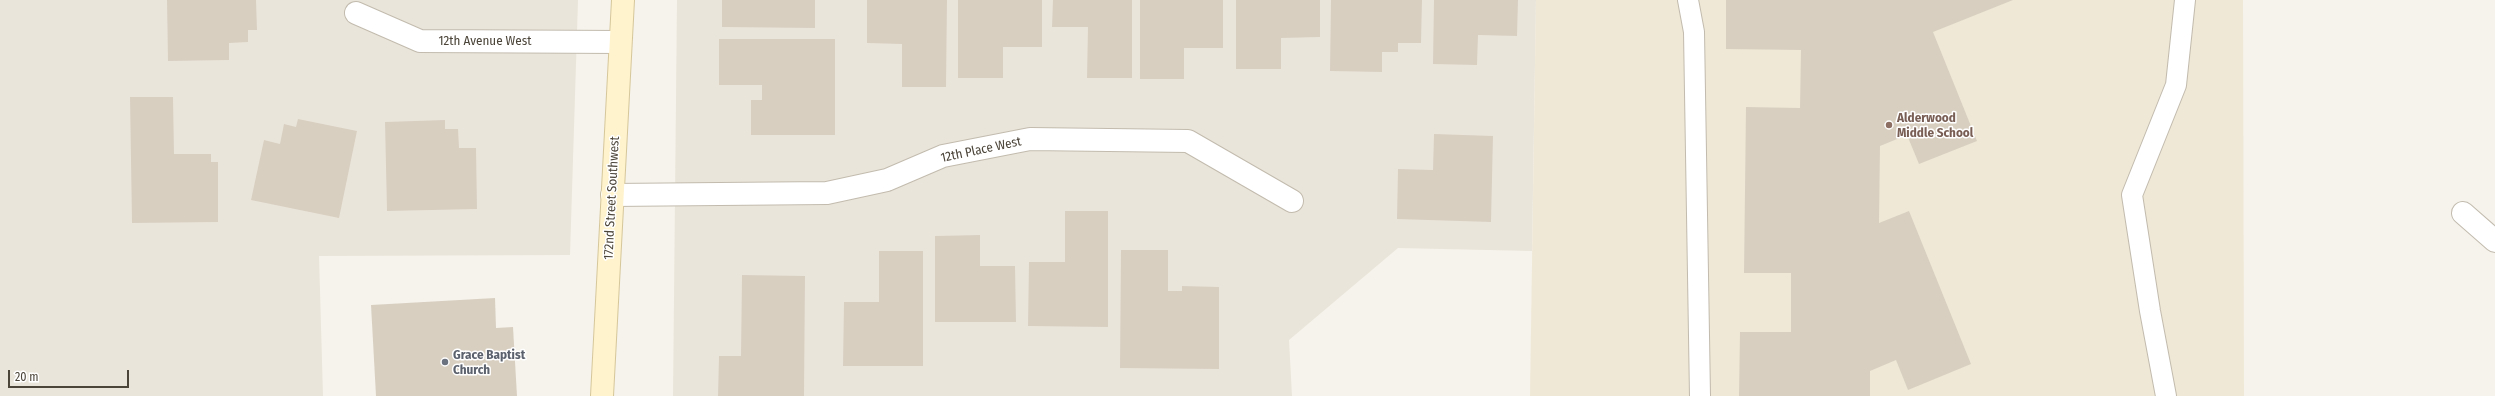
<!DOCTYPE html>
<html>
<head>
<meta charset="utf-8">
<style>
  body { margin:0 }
  #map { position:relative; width:2495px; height:396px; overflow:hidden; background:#f6f3ec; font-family:"Fira Sans Condensed",sans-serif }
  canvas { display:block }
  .scale { position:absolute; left:8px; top:370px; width:121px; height:18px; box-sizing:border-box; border:2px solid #4b4439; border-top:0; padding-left:5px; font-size:12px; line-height:14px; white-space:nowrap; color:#4b4439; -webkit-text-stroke:3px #fff; paint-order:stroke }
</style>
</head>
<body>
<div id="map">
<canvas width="2495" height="396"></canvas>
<div class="scale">20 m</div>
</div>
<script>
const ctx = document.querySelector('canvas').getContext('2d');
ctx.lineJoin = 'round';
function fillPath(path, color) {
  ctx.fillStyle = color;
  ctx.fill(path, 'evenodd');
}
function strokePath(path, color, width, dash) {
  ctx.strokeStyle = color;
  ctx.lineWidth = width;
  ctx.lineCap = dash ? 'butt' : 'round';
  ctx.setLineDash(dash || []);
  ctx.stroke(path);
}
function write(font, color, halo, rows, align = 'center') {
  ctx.font = font + ' "Fira Sans Condensed",sans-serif';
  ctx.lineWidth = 3;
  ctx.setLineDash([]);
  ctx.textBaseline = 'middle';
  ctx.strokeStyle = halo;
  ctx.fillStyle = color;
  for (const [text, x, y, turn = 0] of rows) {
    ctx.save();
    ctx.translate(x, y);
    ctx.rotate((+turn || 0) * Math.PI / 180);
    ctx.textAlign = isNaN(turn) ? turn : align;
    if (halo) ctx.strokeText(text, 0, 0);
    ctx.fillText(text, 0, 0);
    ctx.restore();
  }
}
const residential = new Path2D(`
  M 0,0 L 578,0 L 570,255 L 319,256 L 323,396 L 0,396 Z
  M 677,0 L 1536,0 L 1532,251 L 1398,248 L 1289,340 L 1292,396 L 673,396 Z`);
const education = new Path2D(`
  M 1536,0 L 2243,0 L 2244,396 L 1530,396 Z`);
const building = new Path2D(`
  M 167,0 L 256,0 L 257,30 L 248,30 L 248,42 L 229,43 L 229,60 L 168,61 Z
  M 722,0 L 815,0 L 815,28 L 722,27 Z
  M 867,0 L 947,0 L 946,87 L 902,87 L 902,44 L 867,43 Z
  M 958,0 L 1042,0 L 1042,47 L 1003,47 L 1003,78 L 958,78 Z
  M 1053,0 L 1132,0 L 1132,78 L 1087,78 L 1088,27 L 1052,27 Z
  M 1140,0 L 1223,0 L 1223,48 L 1184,48 L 1184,79 L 1140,79 Z
  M 1236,0 L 1320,0 L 1320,37 L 1281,38 L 1281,69 L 1236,69 Z
  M 1331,0 L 1422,0 L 1421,43 L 1398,43 L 1398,52 L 1382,52 L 1382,72 L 1330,71 Z
  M 1434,0 L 1518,0 L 1517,36 L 1478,35 L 1477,65 L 1433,64 Z
  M 1726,0 L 2013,0 L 1933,32 L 1977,141 L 1919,164 L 1907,135 L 1880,146 L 1879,223 L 1909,211 L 1971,364 L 1908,390 L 1896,360 L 1870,371 L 1870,396 L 1739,396 L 1740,332 L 1791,332 L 1791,273 L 1744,273 L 1746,107 L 1800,108 L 1801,50 L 1726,49 Z
  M 719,39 L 835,39 L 835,135 L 751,135 L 751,100 L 762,100 L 762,85 L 719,85 Z
  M 130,97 L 173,97 L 174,154 L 211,154 L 211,162 L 218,162 L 218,222 L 132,223 Z
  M 298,119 L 357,131 L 339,218 L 251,200 L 264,140 L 280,144 L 284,124 L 296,127 Z
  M 445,120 L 445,129 L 458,129 L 459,148 L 476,148 L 477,209 L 387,211 L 385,122 Z
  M 1434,134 L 1493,136 L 1491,222 L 1397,219 L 1398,169 L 1433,170 Z
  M 1065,211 L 1108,211 L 1108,327 L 1028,326 L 1029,262 L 1065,262 Z
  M 980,235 L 980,266 L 1015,266 L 1016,322 L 935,322 L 935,236 Z
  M 1121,250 L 1168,250 L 1168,291 L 1182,291 L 1182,286 L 1219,287 L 1219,369 L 1120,368 Z
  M 879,251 L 923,251 L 923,366 L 843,366 L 844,302 L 879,302 Z
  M 742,275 L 805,276 L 804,396 L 718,396 L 719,356 L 741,356 Z
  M 495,298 L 496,328 L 513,327 L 517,396 L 376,396 L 371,305 Z`);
const lane = new Path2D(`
  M 1688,0 L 1694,32 L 1700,396
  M 2166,396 L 2150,311 L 2132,195 L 2176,85 L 2185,0`);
const street = new Path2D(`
  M 356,13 L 420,41 L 620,42
  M 612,195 L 827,193 L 887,180 L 943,156 L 1030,139 L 1188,141 L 1292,201
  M 2463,213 L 2495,241`);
const secondary = new Path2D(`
  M 602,396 L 623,0`);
const markers = [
  [1889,125,4,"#8d6e63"],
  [445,362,4,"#6b7280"]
];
const streetNames = [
  ["12th Avenue West",485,41],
  ["12th Place West",981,150,-12],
  ["172nd Street Southwest",612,198,-87]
];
const educationNames = [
  ["Alderwood",1897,118],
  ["Middle School",1897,133]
];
const worshipNames = [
  ["Grace Baptist",453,355],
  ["Church",453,370]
];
fillPath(residential, '#eae5da');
fillPath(education, '#efe8d6');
fillPath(building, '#d8cfc1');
strokePath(lane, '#c2bbae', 22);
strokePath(street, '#c2bbae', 24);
strokePath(secondary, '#d6c79b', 24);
strokePath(lane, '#fff', 20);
strokePath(street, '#fff', 22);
strokePath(secondary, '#fff3cd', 22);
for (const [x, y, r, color] of markers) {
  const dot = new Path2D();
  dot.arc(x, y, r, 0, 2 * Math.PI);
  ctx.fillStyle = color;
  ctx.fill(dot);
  strokePath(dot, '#fff', 1.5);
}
write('13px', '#4b4439', '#fff', streetNames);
write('bold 13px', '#785e54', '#fff', educationNames, 'left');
write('bold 13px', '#5b616d', '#fff', worshipNames, 'left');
</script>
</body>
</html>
